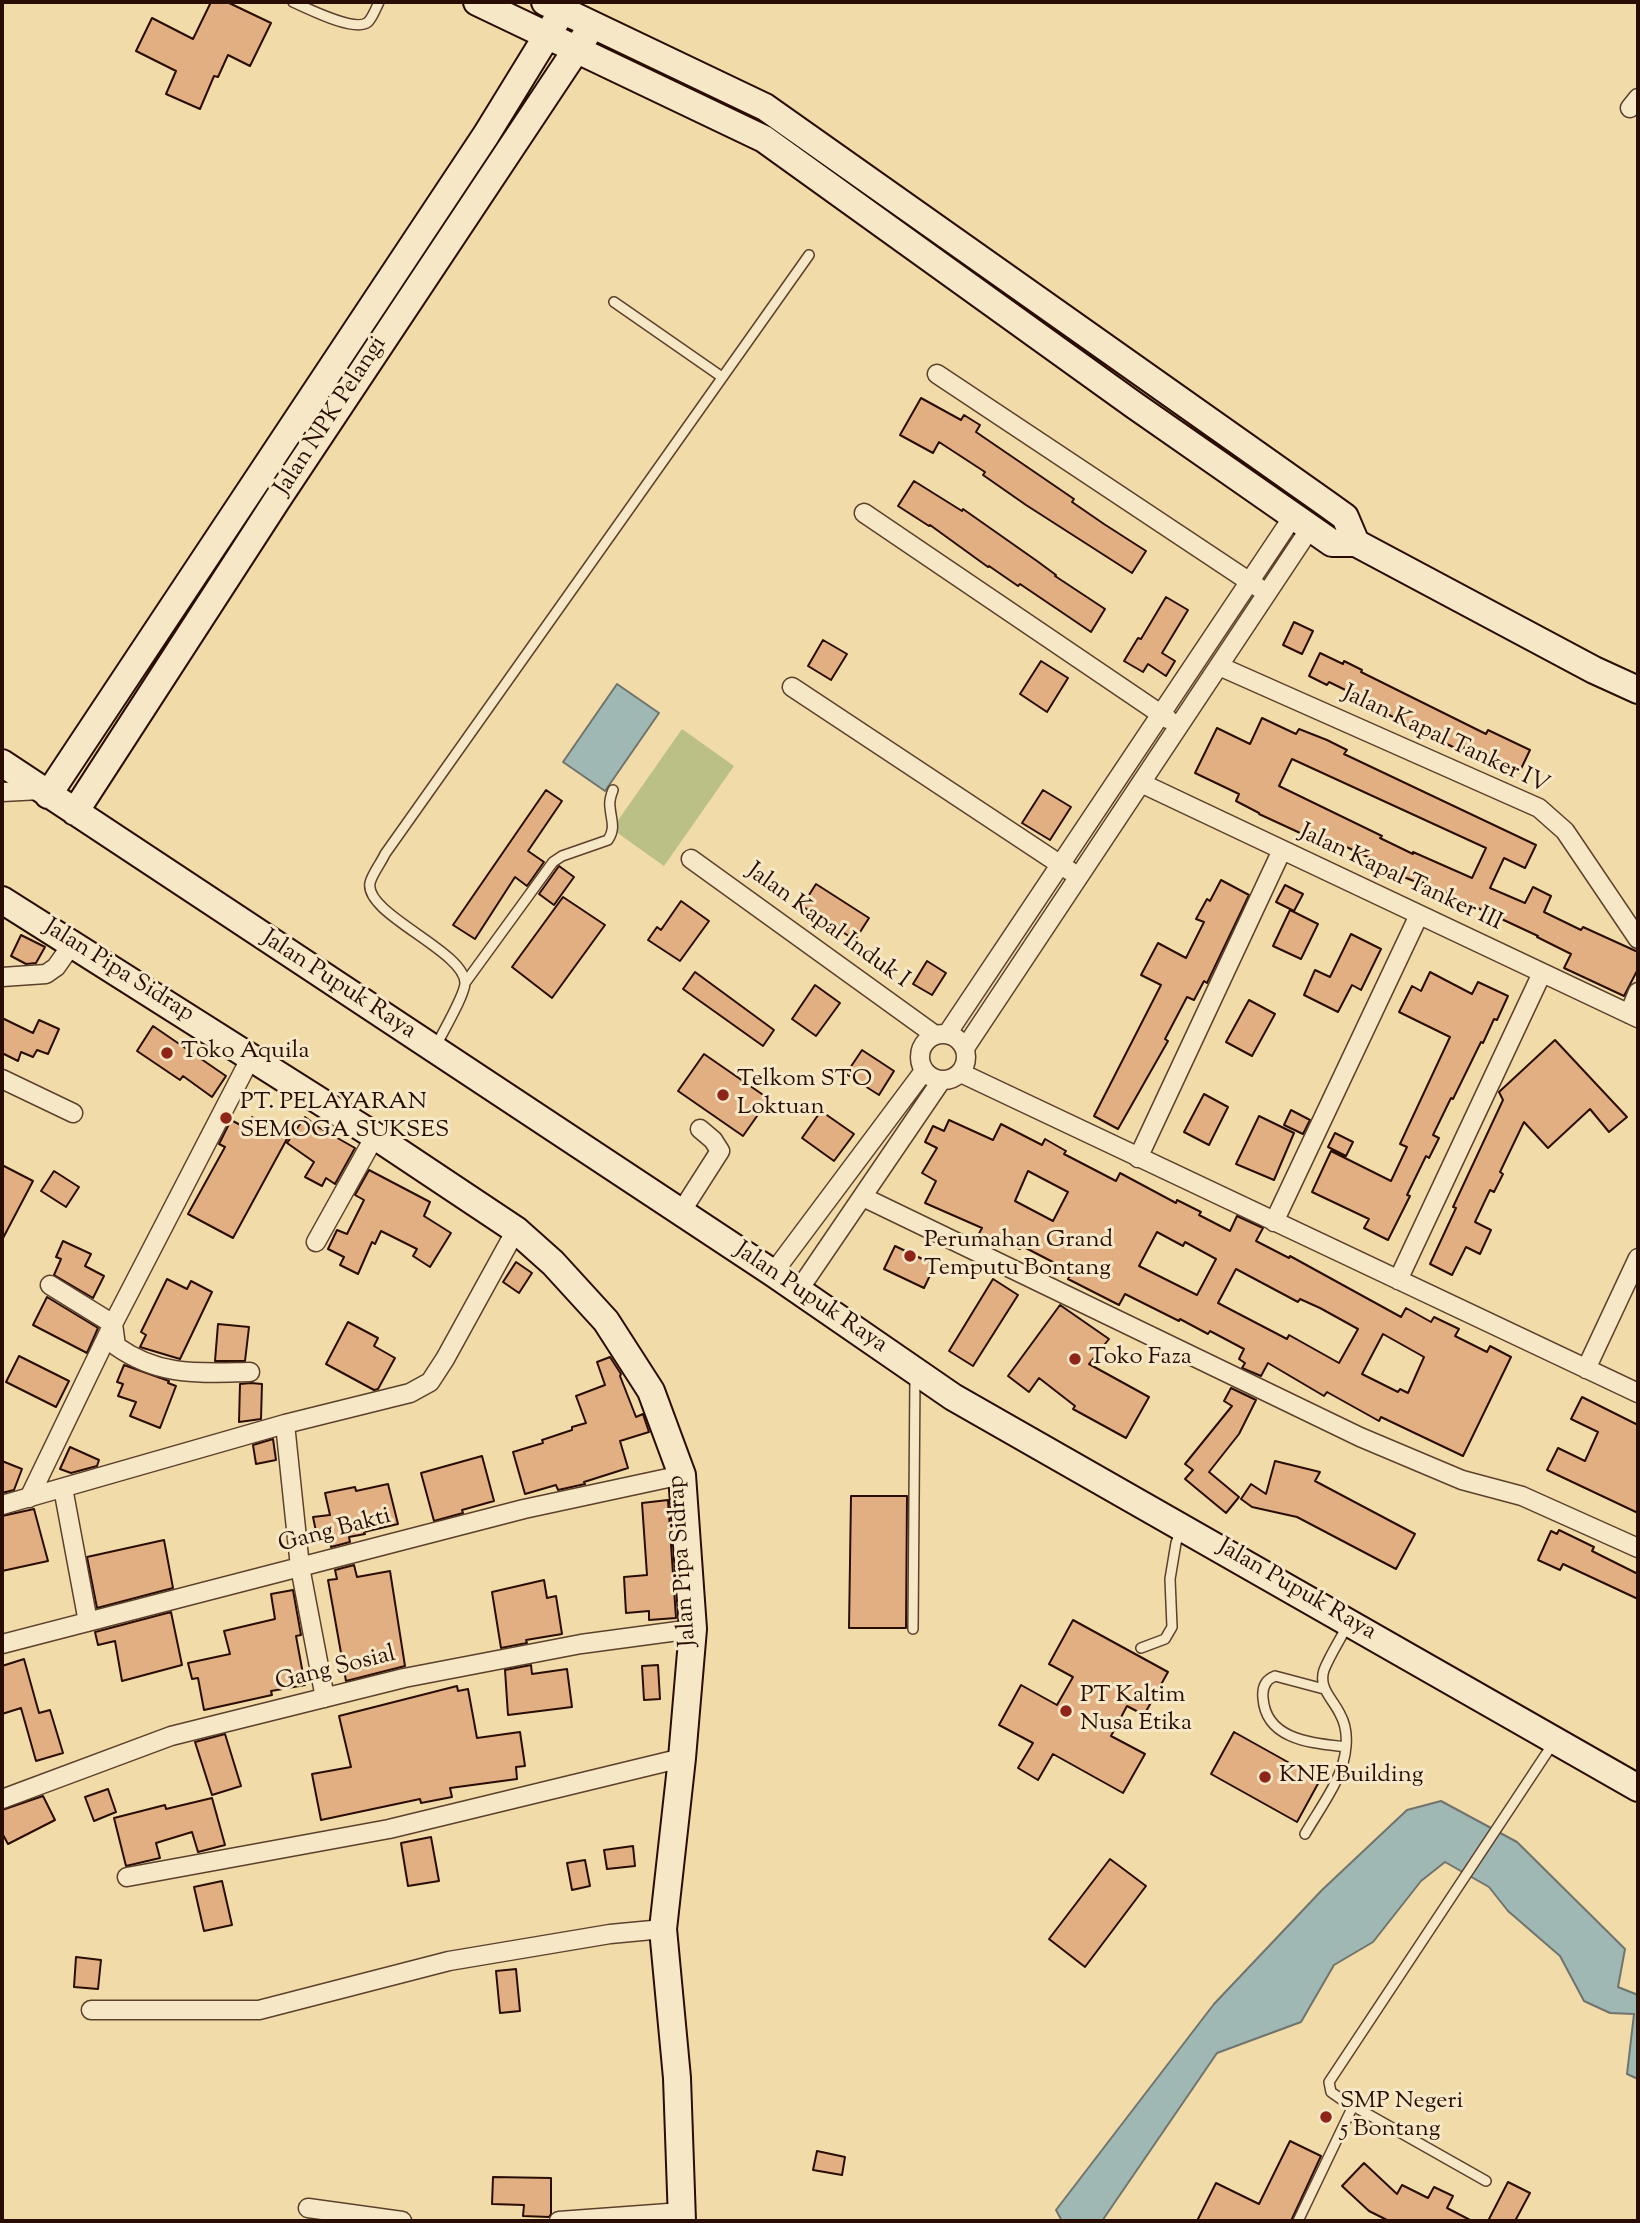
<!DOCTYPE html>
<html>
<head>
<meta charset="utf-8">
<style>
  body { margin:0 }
  #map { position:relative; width:1640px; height:2223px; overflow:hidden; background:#f1dba9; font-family:"Sorts Mill Goudy",serif }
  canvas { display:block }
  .frame { position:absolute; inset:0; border:4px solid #2a0d02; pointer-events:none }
</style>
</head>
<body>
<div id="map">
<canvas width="1640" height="2223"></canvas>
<div class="frame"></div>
</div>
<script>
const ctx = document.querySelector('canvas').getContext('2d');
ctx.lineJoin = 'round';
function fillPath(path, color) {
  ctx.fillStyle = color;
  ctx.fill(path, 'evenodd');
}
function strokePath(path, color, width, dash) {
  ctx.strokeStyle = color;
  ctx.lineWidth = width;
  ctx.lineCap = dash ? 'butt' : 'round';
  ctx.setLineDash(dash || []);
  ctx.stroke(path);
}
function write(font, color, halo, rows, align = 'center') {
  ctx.font = font + ' "Sorts Mill Goudy",serif';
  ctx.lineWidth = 6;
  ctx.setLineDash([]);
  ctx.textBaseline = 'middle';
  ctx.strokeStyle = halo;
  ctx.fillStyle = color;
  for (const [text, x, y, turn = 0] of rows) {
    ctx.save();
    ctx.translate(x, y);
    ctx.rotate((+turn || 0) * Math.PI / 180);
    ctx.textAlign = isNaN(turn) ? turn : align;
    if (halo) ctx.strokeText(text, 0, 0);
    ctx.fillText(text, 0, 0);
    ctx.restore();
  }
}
const green = new Path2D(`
  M 682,729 L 734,766 L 664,866 L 612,829 Z`);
const water = new Path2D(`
  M 617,684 L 659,713 L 605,791 L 563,762 Z
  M 1441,1801 L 1517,1842 L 1625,1949 L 1618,1987 L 1638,1995 L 1638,2079 L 1627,2074 L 1634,2014 L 1610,2013 L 1584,2001 L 1560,1956 L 1508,1911 L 1489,1887 L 1445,1862 L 1421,1881 L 1373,1942 L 1334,1965 L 1301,2022 L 1217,2053 L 1102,2221 L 1062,2221 L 1056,2210 L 1214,2004 L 1322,1890 L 1407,1810 Z`);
const building = new Path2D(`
  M 211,2 L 227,2 L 271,23 L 250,66 L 228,55 L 218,77 L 214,76 L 200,109 L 166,94 L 176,71 L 136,51 L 152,18 L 193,39 Z
  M 921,398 L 961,420 L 964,415 L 980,425 L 976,432 L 1074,499 L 1072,502 L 1104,524 L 1146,551 L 1132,573 L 1026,505 L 983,475 L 985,472 L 939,442 L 933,453 L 900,435 Z
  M 914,481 L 962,511 L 963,509 L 1037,561 L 1056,575 L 1055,576 L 1105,609 L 1091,632 L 1020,584 L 1018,586 L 989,566 L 988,567 L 930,525 L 929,526 L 898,506 Z
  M 1166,597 L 1188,610 L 1162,653 L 1175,661 L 1166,676 L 1148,664 L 1143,672 L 1124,661 L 1138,638 L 1141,639 Z
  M 1294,622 L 1313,631 L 1302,654 L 1283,645 Z
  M 823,640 L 847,654 L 831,680 L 808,666 Z
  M 1320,653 L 1343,664 L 1344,661 L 1362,670 L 1361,672 L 1486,734 L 1488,730 L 1530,750 L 1519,773 L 1463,747 L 1461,751 L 1365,703 L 1366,700 L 1329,682 L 1327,685 L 1309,676 Z
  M 1041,661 L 1068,678 L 1047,712 L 1020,694 Z
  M 1262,718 L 1296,734 L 1299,729 L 1327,740 L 1347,750 L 1344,754 L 1536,845 L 1525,868 L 1504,858 L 1490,888 L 1525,903 L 1533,887 L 1551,896 L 1544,912 L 1581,930 L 1583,927 L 1638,952 L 1638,969 L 1624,996 L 1564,968 L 1571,954 L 1537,937 L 1538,936 L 1422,882 L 1421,884 L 1389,871 L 1370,862 L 1372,859 L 1340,844 L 1337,850 L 1259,814 L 1259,813 L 1236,801 L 1239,794 L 1195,773 L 1217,728 L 1250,744 ZM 1292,759 L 1486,848 L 1472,878 L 1413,852 L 1413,854 L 1380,838 L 1382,836 L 1279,786 Z
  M 546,790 L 562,801 L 528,851 L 544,862 L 527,886 L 515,877 L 475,939 L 453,925 Z
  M 1043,790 L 1071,807 L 1050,840 L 1022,823 Z
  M 559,866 L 574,877 L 554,905 L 539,894 Z
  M 1221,880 L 1249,895 L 1207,983 L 1204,981 L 1194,1000 L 1187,997 L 1165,1039 L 1168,1041 L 1118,1129 L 1094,1116 L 1161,985 L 1141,975 L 1158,943 L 1186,958 L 1204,922 L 1196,919 L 1207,899 L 1210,901 Z
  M 816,884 L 869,918 L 855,940 L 802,906 Z
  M 1285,885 L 1303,894 L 1294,911 L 1276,902 Z
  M 563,897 L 605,925 L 552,998 L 512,967 Z
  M 681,901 L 709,921 L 680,961 L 648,940 L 657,927 L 661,930 Z
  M 1290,910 L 1318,924 L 1301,959 L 1273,946 Z
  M 1351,934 L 1381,949 L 1361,990 L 1352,985 L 1338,1012 L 1304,995 L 1315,970 L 1330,977 Z
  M 21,935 L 45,947 L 36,963 L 26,964 L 11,956 Z
  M 927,961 L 946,973 L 932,995 L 913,984 Z
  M 695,972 L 774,1030 L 763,1046 L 683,989 Z
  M 1430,972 L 1472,994 L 1478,982 L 1508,996 L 1497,1020 L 1494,1019 L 1483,1043 L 1481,1042 L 1453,1099 L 1451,1098 L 1433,1135 L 1439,1138 L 1429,1158 L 1426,1156 L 1407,1195 L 1410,1196 L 1388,1240 L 1364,1228 L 1369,1219 L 1312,1192 L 1331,1151 L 1391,1181 L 1407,1147 L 1400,1144 L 1450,1037 L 1399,1012 L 1412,986 L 1421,991 Z
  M 815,985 L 840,1003 L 816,1036 L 792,1019 Z
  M 1249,1000 L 1275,1014 L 1252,1056 L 1226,1042 Z
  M 2,1018 L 33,1033 L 39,1020 L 59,1029 L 48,1054 L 37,1050 L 33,1057 L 21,1052 L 18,1061 L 2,1053 Z
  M 153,1026 L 226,1076 L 212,1097 L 183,1076 L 180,1080 L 137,1051 Z
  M 1555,1040 L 1627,1117 L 1609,1132 L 1590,1109 L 1548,1148 L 1524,1122 L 1500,1172 L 1503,1174 L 1494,1192 L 1490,1190 L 1475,1222 L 1491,1230 L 1480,1254 L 1466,1247 L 1452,1275 L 1430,1264 L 1456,1208 L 1453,1207 L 1503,1100 L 1499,1092 Z
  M 862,1050 L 894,1071 L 879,1095 L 846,1074 Z
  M 704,1054 L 769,1099 L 743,1136 L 678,1091 Z
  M 1204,1094 L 1228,1107 L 1209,1145 L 1184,1132 Z
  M 1291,1110 L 1310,1120 L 1303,1134 L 1284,1125 Z
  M 821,1111 L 854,1134 L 834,1161 L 802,1138 Z
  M 1259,1116 L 1294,1133 L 1274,1180 L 1236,1164 Z
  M 252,1117 L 288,1137 L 233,1238 L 188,1214 L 225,1147 L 219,1144 L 231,1120 L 246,1128 Z
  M 305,1117 L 318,1127 L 355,1148 L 335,1184 L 326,1178 L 322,1186 L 305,1177 L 314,1162 L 287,1143 Z
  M 949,1120 L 993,1140 L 1001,1124 L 1042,1145 L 1045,1139 L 1066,1151 L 1064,1154 L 1116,1181 L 1120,1173 L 1176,1203 L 1177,1200 L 1201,1212 L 1199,1215 L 1230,1231 L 1237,1216 L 1263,1228 L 1256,1241 L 1289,1258 L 1290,1256 L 1401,1317 L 1406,1308 L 1431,1322 L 1434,1317 L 1459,1329 L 1455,1336 L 1487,1352 L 1490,1346 L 1511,1357 L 1463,1456 L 1381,1417 L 1379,1421 L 1327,1392 L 1324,1396 L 1268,1363 L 1261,1376 L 1242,1368 L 1245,1363 L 1239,1359 L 1244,1349 L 1210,1331 L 1208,1334 L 1180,1319 L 1179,1321 L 1125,1294 L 1119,1305 L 1068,1279 L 1072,1272 L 1022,1246 L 1020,1249 L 998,1238 L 993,1247 L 976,1239 L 982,1228 L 925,1203 L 936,1181 L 922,1173 L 937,1148 L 925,1142 L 933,1126 L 944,1131 ZM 1028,1171 L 1068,1192 L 1053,1221 L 1015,1201 ZM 1157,1232 L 1183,1246 L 1185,1242 L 1216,1259 L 1197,1295 L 1139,1266 ZM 1236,1269 L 1298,1302 L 1300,1299 L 1320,1308 L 1358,1329 L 1339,1363 L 1289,1335 L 1287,1339 L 1218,1303 ZM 1383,1334 L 1424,1357 L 1408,1393 L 1400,1389 L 1398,1392 L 1362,1374 Z
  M 1335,1133 L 1353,1142 L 1346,1156 L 1328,1147 Z
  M 2,1165 L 33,1181 L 2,1240 Z
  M 369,1170 L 430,1202 L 424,1216 L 451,1233 L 430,1267 L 413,1256 L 417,1249 L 381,1231 L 375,1244 L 372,1242 L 358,1274 L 340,1265 L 344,1257 L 328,1249 L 337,1230 L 347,1234 L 364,1200 L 355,1195 Z
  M 54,1171 L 79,1187 L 66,1207 L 41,1191 Z
  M 63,1241 L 91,1254 L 85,1266 L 104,1276 L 93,1298 L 54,1275 L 61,1259 L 56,1257 Z
  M 895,1246 L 935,1265 L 924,1288 L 884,1269 Z
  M 516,1262 L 532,1273 L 519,1293 L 503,1282 Z
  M 167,1279 L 187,1289 L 191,1281 L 212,1292 L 180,1359 L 140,1347 L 146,1335 L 141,1332 Z
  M 993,1279 L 1018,1295 L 973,1366 L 949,1351 Z
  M 47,1297 L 98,1328 L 87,1353 L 33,1325 Z
  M 1060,1305 L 1109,1339 L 1089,1364 L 1149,1397 L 1126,1438 L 1073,1409 L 1075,1406 L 1039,1378 L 1029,1392 L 1008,1376 Z
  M 348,1322 L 378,1338 L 374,1346 L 395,1358 L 378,1389 L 374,1390 L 326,1364 Z
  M 218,1324 L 249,1327 L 245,1361 L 215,1361 Z
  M 19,1356 L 69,1381 L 56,1407 L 6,1382 Z
  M 610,1357 L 621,1374 L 620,1376 L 636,1417 L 643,1414 L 649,1432 L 620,1441 L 628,1468 L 584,1482 L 585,1484 L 558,1490 L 556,1485 L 525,1494 L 513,1452 L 543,1443 L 542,1440 L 572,1430 L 572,1427 L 586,1423 L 576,1396 L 605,1385 L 597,1362 Z
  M 124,1365 L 169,1381 L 168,1383 L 176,1386 L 160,1428 L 130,1416 L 136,1402 L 118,1396 L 123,1384 L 117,1382 Z
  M 251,1383 L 262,1384 L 261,1419 L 239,1422 L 240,1384 Z
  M 1231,1388 L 1256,1400 L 1239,1434 L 1209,1472 L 1239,1497 L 1226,1513 L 1185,1479 L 1193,1470 L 1185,1464 L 1232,1406 L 1224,1401 Z
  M 1582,1397 L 1638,1425 L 1638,1513 L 1547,1470 L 1558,1448 L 1585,1461 L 1598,1432 L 1571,1419 Z
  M 273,1439 L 276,1460 L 256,1464 L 253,1445 Z
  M 70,1447 L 99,1460 L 97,1466 L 71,1473 L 60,1469 Z
  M 482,1456 L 494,1501 L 462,1510 L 463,1513 L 434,1521 L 421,1473 Z
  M 2,1461 L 22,1469 L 14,1490 L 2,1493 Z
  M 1275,1461 L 1320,1472 L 1315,1481 L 1415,1534 L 1396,1569 L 1297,1517 L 1252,1507 L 1241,1499 L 1251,1484 L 1266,1494 Z
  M 388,1484 L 398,1524 L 364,1532 L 365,1534 L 349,1537 L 350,1542 L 331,1547 L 330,1539 L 318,1541 L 313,1517 L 330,1515 L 325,1493 L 355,1487 L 356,1491 Z
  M 851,1496 L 907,1496 L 906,1628 L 849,1628 Z
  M 668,1500 L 676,1618 L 649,1620 L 649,1611 L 626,1613 L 624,1577 L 647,1575 L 642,1503 Z
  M 34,1509 L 48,1561 L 2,1571 L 2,1516 Z
  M 1559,1530 L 1594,1547 L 1592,1551 L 1638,1574 L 1638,1599 L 1563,1564 L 1560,1570 L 1538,1560 L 1551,1531 L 1557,1534 Z
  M 164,1540 L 173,1588 L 97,1608 L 87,1557 Z
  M 354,1565 L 357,1577 L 390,1571 L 405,1666 L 346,1681 L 328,1580 L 337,1579 L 335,1570 Z
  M 544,1580 L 547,1598 L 556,1596 L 562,1634 L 526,1640 L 527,1643 L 501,1648 L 492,1592 Z
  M 293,1590 L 301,1635 L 296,1636 L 305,1685 L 271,1691 L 272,1695 L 204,1710 L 198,1678 L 192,1679 L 188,1663 L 230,1654 L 224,1631 L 275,1619 L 271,1594 Z
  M 171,1612 L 182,1665 L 122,1681 L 115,1641 L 98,1645 L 95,1632 Z
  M 1073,1620 L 1168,1672 L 1144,1715 L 1127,1706 L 1111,1736 L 1145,1754 L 1123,1793 L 1053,1754 L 1038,1780 L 1018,1768 L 1033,1743 L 999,1725 L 1021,1685 L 1057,1705 L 1073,1677 L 1049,1664 Z
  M 24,1659 L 39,1713 L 50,1710 L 63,1753 L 36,1761 L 21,1708 L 2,1714 L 2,1666 Z
  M 531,1665 L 532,1674 L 567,1669 L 572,1707 L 508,1715 L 505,1670 Z
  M 658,1665 L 660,1699 L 644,1700 L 642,1666 Z
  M 457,1686 L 458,1691 L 468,1689 L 477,1738 L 520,1732 L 525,1766 L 516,1767 L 517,1779 L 450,1788 L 452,1797 L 421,1803 L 420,1799 L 321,1820 L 312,1774 L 351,1767 L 339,1716 Z
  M 1234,1732 L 1320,1780 L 1297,1822 L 1211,1774 Z
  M 225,1734 L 241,1786 L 212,1795 L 195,1742 Z
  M 108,1789 L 116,1812 L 94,1821 L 85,1797 Z
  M 43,1796 L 55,1820 L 8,1844 L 2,1833 L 2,1810 Z
  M 212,1798 L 225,1845 L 198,1852 L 192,1832 L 156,1843 L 160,1858 L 126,1866 L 114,1818 L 165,1805 L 166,1809 Z
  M 431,1837 L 439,1881 L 408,1886 L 401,1843 Z
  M 633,1846 L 635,1866 L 607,1869 L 604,1850 Z
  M 1110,1859 L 1146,1886 L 1085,1967 L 1049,1939 Z
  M 585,1860 L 590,1886 L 572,1890 L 567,1863 Z
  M 222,1881 L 232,1925 L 204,1931 L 194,1887 Z
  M 76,1957 L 101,1960 L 98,1989 L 74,1987 Z
  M 516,1969 L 520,2011 L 500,2013 L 496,1971 Z
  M 1290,2141 L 1321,2156 L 1291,2221 L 1197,2221 L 1216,2183 L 1259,2204 Z
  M 817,2151 L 845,2157 L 842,2175 L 813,2170 Z
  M 1364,2163 L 1397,2194 L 1402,2185 L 1428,2198 L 1434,2187 L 1453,2196 L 1447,2208 L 1472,2221 L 1389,2221 L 1369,2211 L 1342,2186 Z
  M 493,2177 L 551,2178 L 551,2214 L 549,2217 L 523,2216 L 524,2205 L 492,2204 Z
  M 1508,2182 L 1530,2193 L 1515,2221 L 1488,2221 Z`);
const lane = new Path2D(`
  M 293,2 C 307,8 355,33 368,22 C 373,17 376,8 379,2
  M 614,302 L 722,377
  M 465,983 L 553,862 L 562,856 L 608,840 C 616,828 611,820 610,807 C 609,801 611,795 613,790
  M 435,1048 C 441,1035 465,995 465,983 C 465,951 364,914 370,883 C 372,874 381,863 385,854 L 809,255
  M 913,1629 L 915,1375
  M 1141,1648 L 1165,1639 L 1172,1627 L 1170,1579 L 1176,1543 L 1181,1530
  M 1324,1689 L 1275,1676 C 1265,1680 1262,1688 1263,1698 C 1266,1741 1314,1743 1346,1747
  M 1305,1834 C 1321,1806 1344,1778 1346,1746 C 1347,1735 1345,1723 1340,1714 C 1333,1699 1318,1688 1324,1670 C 1330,1655 1340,1640 1347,1626
  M 1486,2181 L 1341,2099 L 1331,2092 L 1329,2082 L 1554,1742
  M 1298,2221 L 1353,2106`);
const street = new Path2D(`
  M 1630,108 L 1638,98
  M 937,374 L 1259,588
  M 864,513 L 1168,719
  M 1219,666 L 1539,808 L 1565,831 L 1638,939
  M 792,687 L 1070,871
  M 1141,783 L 1638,1018
  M 2,792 L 41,790
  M 691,859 L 935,1035
  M 2,977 L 46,974 L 56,967 L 73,943
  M 1629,1014 L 1638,992
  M920 1057a23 23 0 1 1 46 0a23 23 0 1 1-46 0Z
  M 947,1034 L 1294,515
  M 965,1048 L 1311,527
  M 961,1073 L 1638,1393
  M 2,1079 L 73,1113
  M 1138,1158 L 1282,850
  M 863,1197 L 1360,1437 L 1462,1480 L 1522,1496 L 1638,1548
  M 681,1212 L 720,1151 L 713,1140 L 700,1129
  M 1274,1222 L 1419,915
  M 316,1242 L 375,1136
  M 773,1273 L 924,1071
  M 1398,1280 L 1542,973
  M 50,1285 L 113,1324 L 116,1346 C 160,1377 199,1373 250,1372
  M 798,1291 L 941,1081
  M 1586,1369 L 1638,1258
  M 285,1424 L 300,1567 L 325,1698
  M 63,1488 L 88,1622
  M 29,1498 L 113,1324 L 251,1057
  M 2,1505 L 285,1424 L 410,1393 L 430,1382 L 445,1359 L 516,1230
  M 2,1644 L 524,1509 L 682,1475
  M 2,1799 L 171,1736 L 404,1678 L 581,1644 L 693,1629
  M 127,1877 L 389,1829 L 682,1758
  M 91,2010 L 259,2010 L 449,1961 L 610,1934 L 663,1929
  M 308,2208 L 402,2221
  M 559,2221 L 682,2212`);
const secondary = new Path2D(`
  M 477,2 L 764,139 L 1134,405 L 1332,543 L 1356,543 L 1594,670 L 1638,690
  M 545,2 L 765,107 L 1327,504 L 1345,517 L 1356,543
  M 2,763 L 773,1273 L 953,1397 L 1638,1788
  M 48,795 L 486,135 L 556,21
  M 75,812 L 277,500 L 586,35
  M 2,900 L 375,1136 L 516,1230 L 553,1263 L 606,1321 L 651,1391 L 682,1475 L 693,1629 L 682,1758 L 663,1929 L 677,2078 L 682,2221`);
const markers = [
  [167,1053,7,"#8f2418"],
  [723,1095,7,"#8f2418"],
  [226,1118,7,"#8f2418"],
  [910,1256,7,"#8f2418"],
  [1075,1359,7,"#8f2418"],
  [1066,1711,7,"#8f2418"],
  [1265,1777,7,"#8f2418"],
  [1326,2117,7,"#8f2418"]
];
const streetNames = [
  ["Jalan NPK Pelangi",332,417,-57],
  ["Jalan Kapal Tanker IV",1445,741,25],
  ["Jalan Kapal Tanker III",1400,879,25],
  ["Jalan Kapal Induk I",827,927,36],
  ["Jalan Pipa Sidrap",118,972,32],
  ["Jalan Pupuk Raya",338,986,33],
  ["Jalan Pupuk Raya",810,1299,34],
  ["Gang Bakti",335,1532,-15],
  ["Jalan Pipa Sidrap",684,1561,-94],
  ["Jalan Pupuk Raya",1296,1591,30],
  ["Gang Sosial",336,1670,-14]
];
const poiNames = [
  ["Toko Aquila",181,1053],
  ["Telkom STO",737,1081],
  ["Loktuan",737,1109],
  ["PT. PELAYARAN",240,1104],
  ["SEMOGA SUKSES",240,1132],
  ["Perumahan Grand",924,1242],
  ["Temputu Bontang",924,1270],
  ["Toko Faza",1089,1359],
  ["PT Kaltim",1080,1697],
  ["Nusa Etika",1080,1725],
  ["KNE Building",1279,1777],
  ["SMP Negeri",1340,2103],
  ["5 Bontang",1340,2131]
];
fillPath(green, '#bbc087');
fillPath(water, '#9fb8b4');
strokePath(water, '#70746d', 2);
fillPath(building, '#e2af82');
strokePath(building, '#2a0d02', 2);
strokePath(lane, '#5c402c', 12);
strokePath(street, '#5c402c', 21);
strokePath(secondary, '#2a0d02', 30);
strokePath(lane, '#f6e8c7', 9);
strokePath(street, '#f6e8c7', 18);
strokePath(secondary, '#f6e8c7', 26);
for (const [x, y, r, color] of markers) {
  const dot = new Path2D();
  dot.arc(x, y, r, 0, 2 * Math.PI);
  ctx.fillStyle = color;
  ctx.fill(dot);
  strokePath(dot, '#f6e8c7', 2.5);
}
write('24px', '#2a0d02', '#f6e8c7', streetNames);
write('24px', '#2a0d02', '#f6e8c7', poiNames, 'left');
</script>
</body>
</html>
